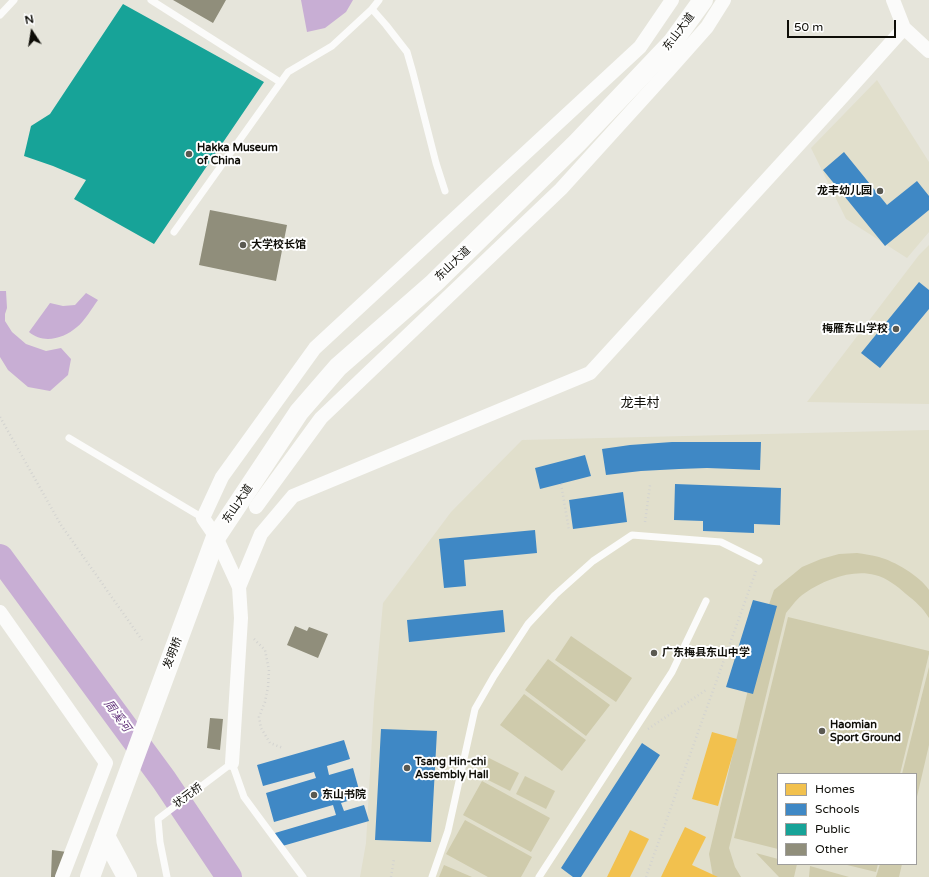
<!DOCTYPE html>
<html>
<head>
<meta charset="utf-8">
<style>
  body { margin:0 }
  #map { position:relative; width:929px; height:877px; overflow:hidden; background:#e6e5db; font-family:"Varela Round",sans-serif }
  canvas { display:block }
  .legend { position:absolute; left:777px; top:773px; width:140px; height:92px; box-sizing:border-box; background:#fff; border:1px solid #9f9e9c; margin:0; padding:5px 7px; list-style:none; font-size:12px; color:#0e0d07 }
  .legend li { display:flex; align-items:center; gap:8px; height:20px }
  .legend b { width:20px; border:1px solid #9f9e9c }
  .north { position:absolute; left:12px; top:12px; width:40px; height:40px; -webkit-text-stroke:3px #fff; paint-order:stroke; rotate:348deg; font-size:11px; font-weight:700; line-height:16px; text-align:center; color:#0e0d07 }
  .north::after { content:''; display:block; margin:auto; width:14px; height:18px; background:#0e0d07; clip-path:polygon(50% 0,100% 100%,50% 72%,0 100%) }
  .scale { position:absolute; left:787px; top:20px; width:109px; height:18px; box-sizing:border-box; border:2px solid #0e0d07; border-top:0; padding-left:5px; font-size:12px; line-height:14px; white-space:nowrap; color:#0e0d07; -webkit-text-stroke:3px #fff; paint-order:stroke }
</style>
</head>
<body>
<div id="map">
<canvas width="929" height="877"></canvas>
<ul class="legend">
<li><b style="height:11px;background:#f2c14e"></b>Homes</li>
<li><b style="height:11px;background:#3f88c5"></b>Schools</li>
<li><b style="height:11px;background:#17a398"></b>Public</li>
<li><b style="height:11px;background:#908e7b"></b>Other</li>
</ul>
<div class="north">N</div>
<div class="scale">50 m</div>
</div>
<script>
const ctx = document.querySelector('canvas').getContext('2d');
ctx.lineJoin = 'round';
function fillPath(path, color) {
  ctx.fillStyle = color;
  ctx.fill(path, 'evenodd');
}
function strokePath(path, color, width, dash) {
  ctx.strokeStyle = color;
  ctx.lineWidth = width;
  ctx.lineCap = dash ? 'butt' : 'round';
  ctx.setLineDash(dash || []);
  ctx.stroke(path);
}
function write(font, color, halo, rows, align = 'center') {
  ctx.font = font + ' "Varela Round","Noto Sans SC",sans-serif';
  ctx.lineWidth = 4;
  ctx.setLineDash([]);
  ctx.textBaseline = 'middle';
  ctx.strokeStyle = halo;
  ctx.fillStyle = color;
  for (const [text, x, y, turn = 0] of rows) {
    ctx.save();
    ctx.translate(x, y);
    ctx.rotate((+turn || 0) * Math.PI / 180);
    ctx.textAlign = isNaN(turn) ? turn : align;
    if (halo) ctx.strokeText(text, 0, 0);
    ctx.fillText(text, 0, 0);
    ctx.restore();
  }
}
const built = new Path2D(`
  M 877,80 L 929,162 L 929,232 L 907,258 L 846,219 L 811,148 Z
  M 929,245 L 929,404 L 807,402 L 919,255 Z
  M 929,430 L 929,877 L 360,877 L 366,843 L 374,703 L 383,603 L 451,512 L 522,440 ZM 778,774 L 916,774 L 916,864 L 778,864 Z`);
const green = new Path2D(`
  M 857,553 C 864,554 872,555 879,557 C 894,561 920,576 929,590 L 929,618 C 923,608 915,601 906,594 C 897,586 887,578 875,575 C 852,569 824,580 805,593 C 797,598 792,606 786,613 L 729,848 L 735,867 L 741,877 L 713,877 L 709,854 L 767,610 L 774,590 L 802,567 L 821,559 L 839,554 Z
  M 788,617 L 929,651 L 929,654 L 900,774 L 778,774 L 778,849 L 734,838 Z
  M 571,636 L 632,678 L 616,702 L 555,660 Z
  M 548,659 L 610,705 L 586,736 L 525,690 Z
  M 929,667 L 929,745 L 916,801 L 916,774 L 902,774 Z
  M 524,694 L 586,740 L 562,771 L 500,725 Z
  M 489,758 L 519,773 L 510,791 L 480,776 Z
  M 525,776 L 555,791 L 546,809 L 516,794 Z
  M 482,781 L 550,818 L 531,852 L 463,815 Z
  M 465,820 L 532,857 L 521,877 L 488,877 L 446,854 Z
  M 756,853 L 778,859 L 778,864 L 797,864 L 794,877 L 779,877 Z
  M 843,864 L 878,864 L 876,872 Z
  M 880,864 L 902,864 L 899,877 L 876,877 Z
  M 444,865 L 472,877 L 439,877 Z
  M 810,866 L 849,877 L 809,877 Z`);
const water = new Path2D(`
  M 301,0 L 353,0 L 346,12 L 325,28 L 307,32 Z
  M 0,291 L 6,291 L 7,308 L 5,314 L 5,321 L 12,332 L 26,344 L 46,351 L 61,348 L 71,359 L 68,375 L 50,391 L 28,387 L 8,370 L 0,357 Z
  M 86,293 L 98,300 C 92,308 84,322 77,327 C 63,339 43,344 29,332 L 50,303 L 63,306 L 75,305 Z`);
const homes = new Path2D(`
  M 712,732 L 737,739 L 718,806 L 692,799 Z
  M 685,827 L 706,837 L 692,865 L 718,877 L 661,877 Z
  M 630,830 L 649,839 L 630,877 L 607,877 Z`);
const schools = new Path2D(`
  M 844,152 L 887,205 L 917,181 L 929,196 L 929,210 L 885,246 L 823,170 Z
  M 919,282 L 929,290 L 929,309 L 880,368 L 861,353 Z
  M 672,442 L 761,442 L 760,470 L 707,468 L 679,469 L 641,471 L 606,475 L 602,449 L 630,445 Z
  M 585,455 L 591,476 L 540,489 L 535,468 Z
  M 675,484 L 781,488 L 780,525 L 754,524 L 754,533 L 703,531 L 703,521 L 674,520 Z
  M 623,492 L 627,522 L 573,529 L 569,500 Z
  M 535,530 L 537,553 L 464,560 L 466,586 L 444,588 L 439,539 Z
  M 753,600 L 777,606 L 753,694 L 726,687 Z
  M 503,610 L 505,632 L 409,642 L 407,620 Z
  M 381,729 L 437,731 L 431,842 L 375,840 Z
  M 344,740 L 350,759 L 327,766 L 329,775 L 353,768 L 361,797 L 341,803 L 344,811 L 364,805 L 369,821 L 279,847 L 275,833 L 336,815 L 333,805 L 274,822 L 266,793 L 316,778 L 314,772 L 263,786 L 257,765 Z
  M 642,743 L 660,755 L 581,877 L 573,877 L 561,868 Z`);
const public = new Path2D(`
  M 123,4 L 264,82 L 154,244 L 74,199 L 86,180 L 53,166 L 24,156 L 31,126 L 50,114 Z`);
const river = new Path2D(`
  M 0,557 L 164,780 L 229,877`);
const building = new Path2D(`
  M 173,0 L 226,0 L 213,23 Z
  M 210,210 L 287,225 L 276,281 L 199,265 Z
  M 295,626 L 307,631 L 309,627 L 328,634 L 318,658 L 287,645 Z
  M 210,718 L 223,719 L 220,750 L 207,748 Z
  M 52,850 L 67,852 L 55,877 L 51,877 Z`);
const path = new Path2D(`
  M 0,417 L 61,525 L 142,640
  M 561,484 L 569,530
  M 645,522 L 650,485
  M 254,639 L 265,650 L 269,670 L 268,687 L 265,702 L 259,717 L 261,728 L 270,743 L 283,748
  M 648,729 L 706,690
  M 391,877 L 394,859
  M 646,877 L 756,571`);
const lane = new Path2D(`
  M 151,0 L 280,82
  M 379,0 L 372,9 L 386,25 L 407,52 L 413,73 L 436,163 L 445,191
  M 0,15 L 14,0
  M 174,232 L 288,72 L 332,46 L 372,9
  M 69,438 L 203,518
  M 167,877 L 160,842 L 158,819 L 232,763 L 244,797 L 303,877
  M 432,877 L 448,831 L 475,709 L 494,676 L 528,624 L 555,595 L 593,561 L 632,535 L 721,542 L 759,561
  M 539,877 L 672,672 L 706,601`);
const street = new Path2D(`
  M 893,0 L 904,28 L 929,51
  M 256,507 L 321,418 L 561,189 L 668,71 L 707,27 L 724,0
  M 239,587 L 261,534 L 293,496 L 590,373 L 844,95 L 904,28
  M 0,612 L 106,763 L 62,877
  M 232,763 L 241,618 L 239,587 L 216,537 L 203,518 L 222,477 L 315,348 L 640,47 L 672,0`);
const secondary = new Path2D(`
  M 105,836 L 127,877
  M 90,877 L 216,537 L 299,412 L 338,367 L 434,283 L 577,143 L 672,43 L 703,0`);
const markers = [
  [189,154,4,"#5a5951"],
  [880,191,4,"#5a5951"],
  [243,245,4,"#5a5951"],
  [896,329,4,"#5a5951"],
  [654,653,4,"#5a5951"],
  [822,731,4,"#5a5951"],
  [407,768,4,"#5a5951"],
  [314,795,4,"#5a5951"]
];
const streetNames = [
  ["东山大道",679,32,-53],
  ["东山大道",453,264,-44],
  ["东山大道",238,504,-56],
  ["发明桥",173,653,-69],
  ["状元桥",188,796,-37]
];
const poiNames = [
  ["Hakka Museum",197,148],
  ["of China",197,161],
  ["龙丰幼儿园",872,191,"right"],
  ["大学校长馆",251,245],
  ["梅雁东山学校",888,329,"right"],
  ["广东梅县东山中学",662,653],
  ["Haomian",830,725],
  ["Sport Ground",830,738],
  ["Tsang Hin-chi",415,762],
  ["Assembly Hall",415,775],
  ["东山书院",322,795]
];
const waterNames = [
  ["周溪河",117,716,54]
];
const quarterNames = [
  ["龙丰村",640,404]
];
fillPath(built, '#e1dfcc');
fillPath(green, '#cfcbac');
fillPath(water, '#c8aed4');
fillPath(homes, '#f2c14e');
fillPath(schools, '#3f88c5');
fillPath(public, '#17a398');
strokePath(river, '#c8aed4', 26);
fillPath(building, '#908e7b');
strokePath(path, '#d3d3d0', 2.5, [1, 3]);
strokePath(lane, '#fbfbfa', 7);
strokePath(street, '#fbfbfa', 14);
strokePath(secondary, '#fbfbfa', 20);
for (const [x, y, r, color] of markers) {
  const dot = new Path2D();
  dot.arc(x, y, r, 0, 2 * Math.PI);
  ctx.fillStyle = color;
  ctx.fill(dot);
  strokePath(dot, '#fff', 1.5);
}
write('11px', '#0e0d07', '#fff', streetNames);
write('bold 11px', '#0e0d07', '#fff', poiNames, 'left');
write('italic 12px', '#63347b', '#fff', waterNames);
write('13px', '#0e0d07', '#fff', quarterNames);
</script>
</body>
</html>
